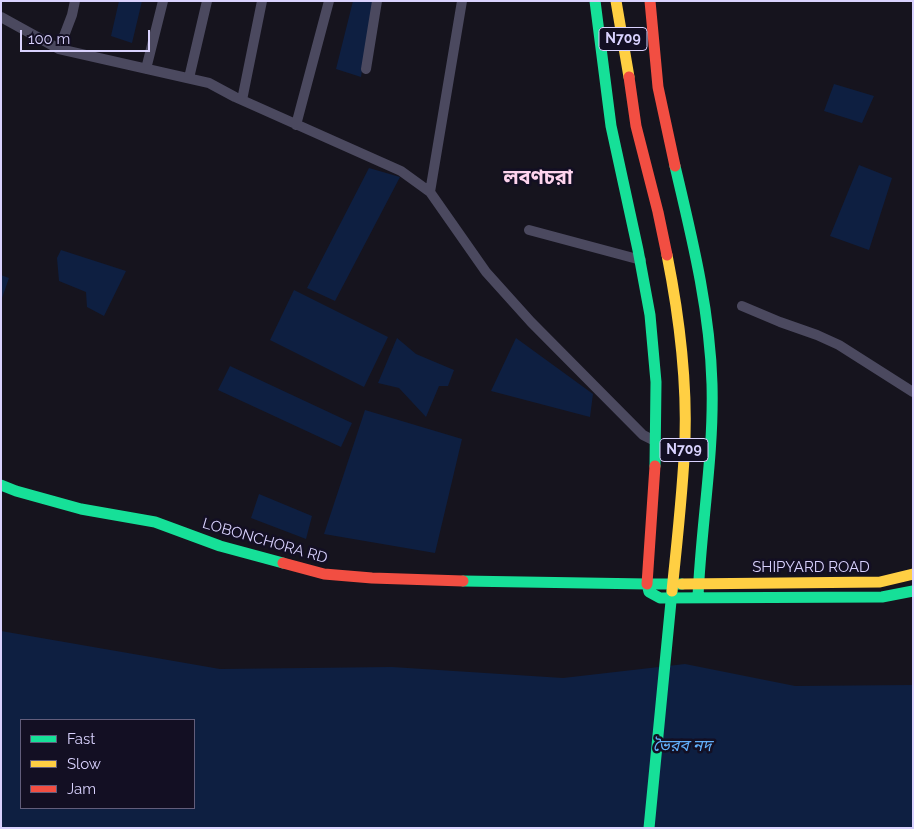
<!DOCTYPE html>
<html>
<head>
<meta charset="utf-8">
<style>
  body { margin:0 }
  #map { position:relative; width:914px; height:829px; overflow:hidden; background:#16141e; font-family:Raleway,sans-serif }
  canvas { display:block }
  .frame { position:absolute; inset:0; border:2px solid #d9d2fe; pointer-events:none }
  .legend { position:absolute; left:20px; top:719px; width:175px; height:90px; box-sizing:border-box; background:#130f23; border:1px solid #625d7b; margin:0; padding:6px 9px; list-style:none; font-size:15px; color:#d9d2fe }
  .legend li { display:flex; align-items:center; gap:10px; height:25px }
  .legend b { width:25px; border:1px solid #625d7b }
  .scale { position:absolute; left:20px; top:30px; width:130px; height:22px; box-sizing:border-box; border:2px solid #d9d2fe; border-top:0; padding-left:6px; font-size:15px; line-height:18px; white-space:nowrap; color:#d9d2fe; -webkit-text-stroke:4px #130f23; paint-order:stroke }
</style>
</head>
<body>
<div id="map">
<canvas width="914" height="829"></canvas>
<div class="frame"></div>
<ul class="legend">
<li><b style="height:6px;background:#16e098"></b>Fast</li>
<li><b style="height:6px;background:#ffcf43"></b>Slow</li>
<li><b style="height:6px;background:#f24e42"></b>Jam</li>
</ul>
<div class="scale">100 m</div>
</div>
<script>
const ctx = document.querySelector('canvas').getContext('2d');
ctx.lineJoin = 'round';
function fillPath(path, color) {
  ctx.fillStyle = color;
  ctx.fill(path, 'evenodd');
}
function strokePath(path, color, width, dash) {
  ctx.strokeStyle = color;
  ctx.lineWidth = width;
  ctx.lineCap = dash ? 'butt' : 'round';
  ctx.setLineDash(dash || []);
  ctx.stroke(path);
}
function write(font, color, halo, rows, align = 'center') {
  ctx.font = font + ' Raleway,"Noto Sans Bengali",sans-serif';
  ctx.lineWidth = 5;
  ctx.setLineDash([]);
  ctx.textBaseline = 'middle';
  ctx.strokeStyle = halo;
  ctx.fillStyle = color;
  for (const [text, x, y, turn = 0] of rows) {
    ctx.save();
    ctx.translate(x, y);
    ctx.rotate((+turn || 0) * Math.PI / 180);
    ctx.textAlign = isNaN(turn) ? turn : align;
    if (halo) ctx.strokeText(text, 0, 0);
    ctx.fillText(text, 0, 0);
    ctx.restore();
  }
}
const water = new Path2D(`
  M 119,1 L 142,1 L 132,43 L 111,36 Z
  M 353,1 L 373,1 L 361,77 L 336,69 Z
  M 834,84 L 874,96 L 862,123 L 824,111 Z
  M 859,165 L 892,178 L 869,250 L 830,236 Z
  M 369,168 L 400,177 L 335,301 L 307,288 Z
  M 61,250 L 126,271 L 104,316 L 87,307 L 86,292 L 59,281 L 57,258 Z
  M 1,275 L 9,278 L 1,301 Z
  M 294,290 L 388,337 L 364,387 L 270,340 Z
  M 397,338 L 416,354 L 454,370 L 448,386 L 439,386 L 426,417 L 399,388 L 378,383 Z
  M 516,338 L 593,394 L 590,417 L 491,391 Z
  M 230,366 L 352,423 L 341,447 L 218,390 Z
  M 365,410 L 462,439 L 435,553 L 324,534 Z
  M 259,494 L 312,516 L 306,539 L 251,518 Z
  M 1,631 L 220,669 L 392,667 L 563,678 L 685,664 L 795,686 L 913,685 L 913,828 L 1,828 ZM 21,720 L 194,720 L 194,808 L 21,808 Z`);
const street = new Path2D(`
  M 1,17 L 59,49 L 209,83 L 235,97 L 401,171 L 430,192 L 486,272 L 531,322 L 643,435 L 657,442
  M 59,49 L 72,15 L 75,1
  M 146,69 L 163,1
  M 366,69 L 377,1
  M 189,78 L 207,1
  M 242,100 L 262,1
  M 296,125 L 329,1
  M 430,192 L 462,1
  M 529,230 L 641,260
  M 742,306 L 780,322 L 817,335 L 839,345 L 913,392`);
const fast = new Path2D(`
  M 595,1 L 611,126 L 638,250 L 650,315 L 656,382 L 655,466
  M 675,166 C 692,238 710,310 712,384 C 714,455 701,526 698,597
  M 1,485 L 16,491 L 81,509 L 155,522 L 220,546 L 283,563
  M 463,581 L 647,584
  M 682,584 L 647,584 L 649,592 L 660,598 L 882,597 L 913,591`);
const slow = new Path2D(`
  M 616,1 L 629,77
  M 682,584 L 880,582 L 913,574`);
const jam = new Path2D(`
  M 650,1 L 658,87 L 675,166
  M 283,563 L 324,574 L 372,578 L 463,581
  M 647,584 L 655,466`);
const fastBridge = new Path2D(`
  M 649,828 L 672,591`);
const slowBridge = new Path2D(`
  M 667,255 C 679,315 687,378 685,440 C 683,490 677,541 672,591`);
const jamBridge = new Path2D(`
  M 629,77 L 636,126 L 658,212 L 667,255`);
const shields = [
  [623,39,48],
  [684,450,48]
];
const shieldNames = [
  ["N709",623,39],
  ["N709",684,450]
];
const streetNames = [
  ["LOBONCHORA RD",265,541,16],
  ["SHIPYARD ROAD",811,567]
];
const waterNames = [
  ["ভৈরব নদ",682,746]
];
const districtNames = [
  ["লবণচরা",538,178]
];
fillPath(water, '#0e1f41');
strokePath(street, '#4b495f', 10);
strokePath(fast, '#16e098', 11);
strokePath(slow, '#ffcf43', 11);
strokePath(jam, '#f24e42', 11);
strokePath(fastBridge, '#16e098', 11);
strokePath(slowBridge, '#ffcf43', 11);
strokePath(jamBridge, '#f24e42', 11);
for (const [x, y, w] of shields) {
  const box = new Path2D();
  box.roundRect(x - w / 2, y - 11.5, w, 23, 4);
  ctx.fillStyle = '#130f23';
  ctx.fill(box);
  strokePath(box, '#d9d2fe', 1);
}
write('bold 14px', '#d9d2fe', null, shieldNames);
write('15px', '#d9d2fe', '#130f23', streetNames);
write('italic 16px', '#63b0fb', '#130f23', waterNames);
write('bold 20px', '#fed4ed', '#130f23', districtNames);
</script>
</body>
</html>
